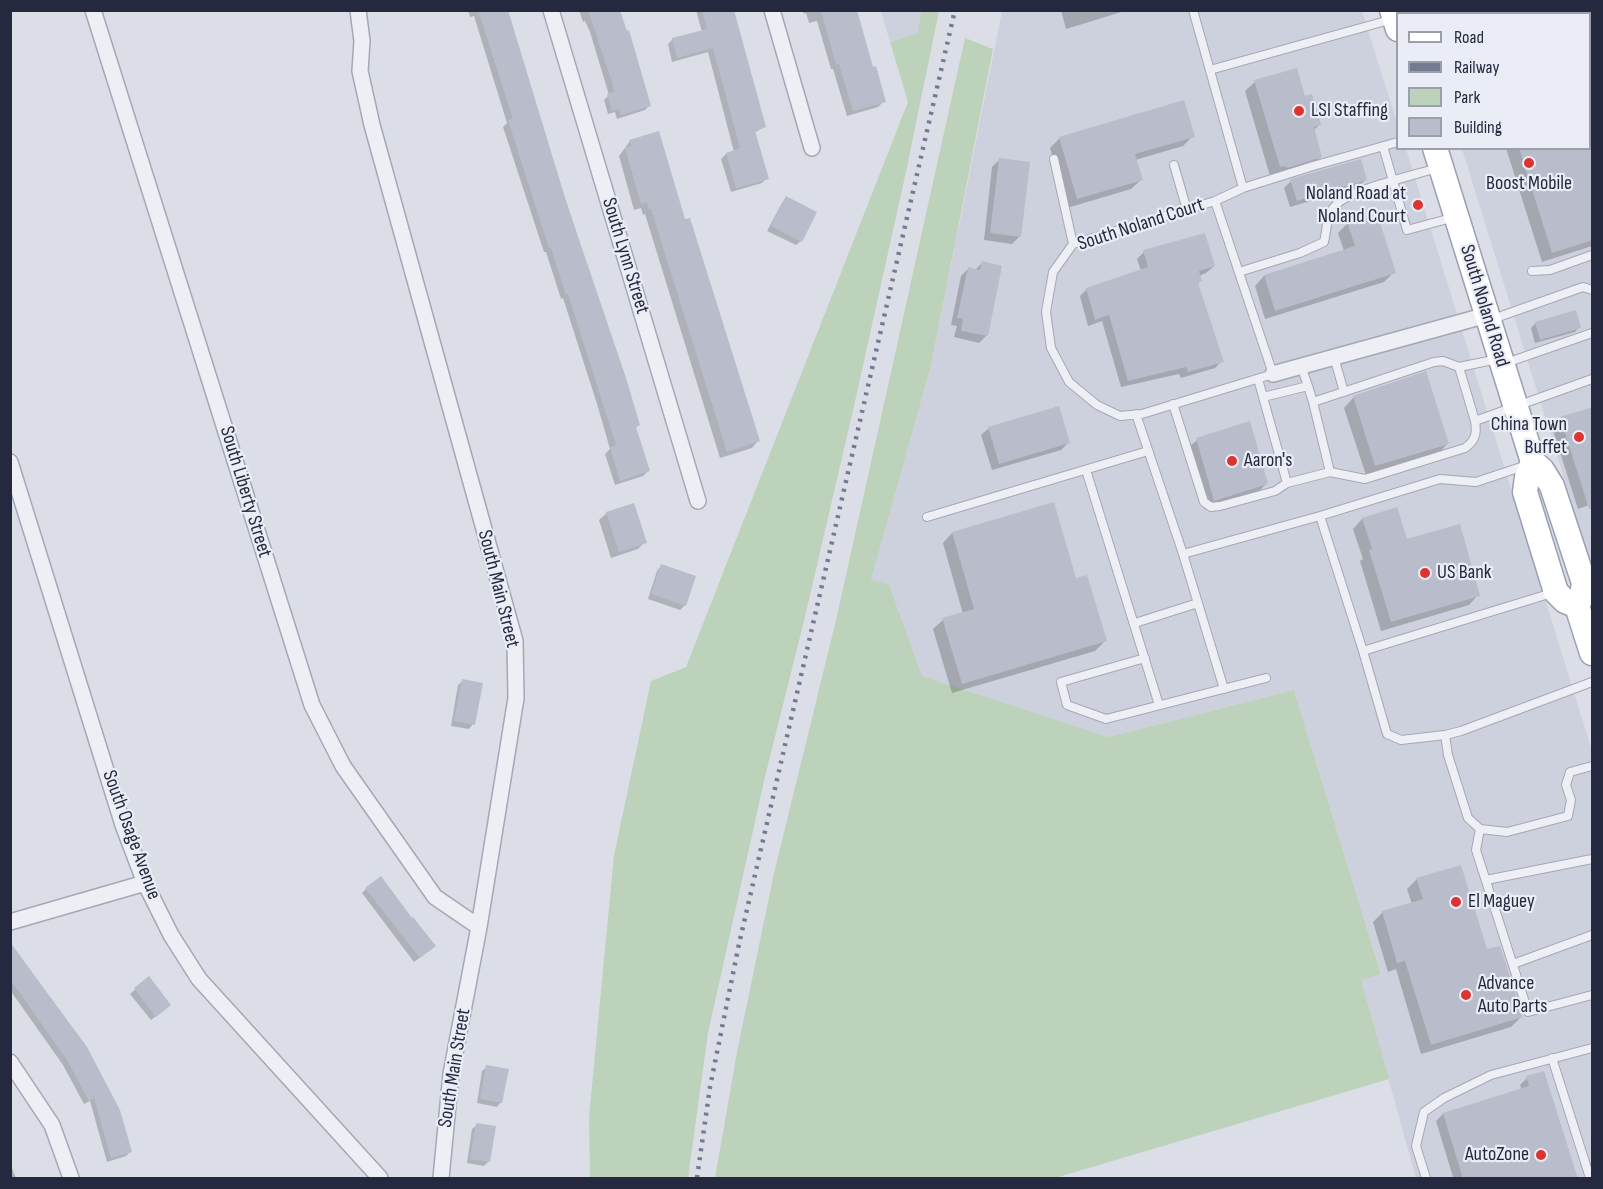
<!DOCTYPE html>
<html>
<head>
<meta charset="utf-8">
<style>
  body { margin:0 }
  #map { position:relative; width:1603px; height:1189px; overflow:hidden; background:#dbdee7; font-family:"Sofia Sans Condensed",sans-serif }
  canvas { display:block }
  .frame { position:absolute; inset:0; border:12px solid #24293f; pointer-events:none }
  .legend { position:absolute; left:1396px; top:12px; width:195px; height:138px; box-sizing:border-box; background:#eaedf5; border:2px solid #9b9fac; margin:0; padding:8px 10px; list-style:none; font-size:18px; color:#24293f }
  .legend li { display:flex; align-items:center; gap:12px; height:30px }
  .legend b { width:30px; border:2px solid #9b9fac }
</style>
</head>
<body>
<div id="map">
<canvas width="1603" height="1189"></canvas>
<div class="frame"></div>
<ul class="legend">
<li><b style="height:8px;background:#fff"></b>Road</li>
<li><b style="height:8px;background:#737a92"></b>Railway</li>
<li><b style="height:16px;background:#bdd2bb"></b>Park</li>
<li><b style="height:16px;background:#b8bccb"></b>Building</li>
</ul>
</div>
<script>
const ctx = document.querySelector('canvas').getContext('2d');
ctx.lineJoin = 'round';
function fillPath(path, color) {
  ctx.fillStyle = color;
  ctx.fill(path, 'evenodd');
}
function strokePath(path, color, width, dash) {
  ctx.strokeStyle = color;
  ctx.lineWidth = width;
  ctx.lineCap = dash ? 'butt' : 'round';
  ctx.setLineDash(dash || []);
  ctx.stroke(path);
}
function write(font, color, halo, rows, align = 'center') {
  ctx.font = font + ' "Sofia Sans Condensed",sans-serif';
  ctx.lineWidth = 4.5;
  ctx.setLineDash([]);
  ctx.textBaseline = 'middle';
  ctx.strokeStyle = halo;
  ctx.fillStyle = color;
  for (const [text, x, y, turn = 0] of rows) {
    ctx.save();
    ctx.translate(x, y);
    ctx.rotate((+turn || 0) * Math.PI / 180);
    ctx.textAlign = isNaN(turn) ? turn : align;
    if (halo) ctx.strokeText(text, 0, 0);
    ctx.fillText(text, 0, 0);
    ctx.restore();
  }
}
const built = new Path2D(`
  M 881,11 L 921,11 L 918,33 L 890,42 Z
  M 1002,11 L 1362,11 L 1397,123 L 1398,148 L 1406,149 L 1592,751 L 1592,1178 L 1416,1178 L 1361,980 L 1381,973 L 1294,690 L 1109,737 L 922,676 L 889,584 L 871,580 L 931,366 Z
  M 1419,11 L 1592,11 L 1592,568 L 1462,149 L 1590,148 L 1590,14 L 1420,14 Z`);
const green = new Path2D(`
  M 921,10 L 939,11 L 906,172 L 854,406 L 804,621 L 764,781 L 708,1033 L 688,1178 L 590,1178 L 589,1117 L 614,855 L 651,681 L 686,667 L 908,102 L 890,42 L 918,33 Z
  M 965,38 L 993,49 L 931,366 L 871,580 L 889,584 L 922,676 L 1109,737 L 1294,690 L 1381,974 L 1361,980 L 1389,1079 L 1055,1178 L 715,1178 L 737,1052 L 774,873 L 836,620 Z`);
const shadow = new Path2D(`
  M 468,10 L 507,10 L 533,100 L 639,425 L 635,428 L 648,471 L 643,476 L 615,485 L 605,454 L 610,449 L 597,404 L 563,298 L 561,299 L 546,252 L 544,252 L 503,127 L 507,123 L 474,16 L 470,17 Z
  M 579,10 L 619,10 L 649,106 L 645,110 L 617,119 L 615,112 L 608,114 L 604,100 L 609,95 L 590,32 L 585,21 L 583,22 Z
  M 696,10 L 733,10 L 764,127 L 754,133 L 767,178 L 762,183 L 731,192 L 721,159 L 726,154 L 734,152 L 708,52 L 672,62 L 668,44 L 673,39 L 702,32 Z
  M 803,10 L 843,10 L 872,69 L 884,101 L 878,107 L 847,116 L 833,69 L 831,69 L 817,21 L 809,23 L 806,13 L 804,14 Z
  M 1061,10 L 1128,10 L 1066,29 Z
  M 1469,10 L 1564,10 L 1565,14 L 1466,14 Z
  M 1255,82 L 1319,125 L 1313,131 L 1320,157 L 1311,167 L 1270,176 L 1245,91 Z
  M 1193,136 L 1183,146 L 1135,160 L 1141,180 L 1131,189 L 1067,208 L 1050,148 L 1060,138 Z
  M 630,141 L 684,221 L 758,441 L 752,448 L 720,458 L 645,214 L 643,215 L 641,208 L 634,210 L 619,156 Z
  M 1590,141 L 1592,151 L 1592,246 L 1542,262 L 1506,148 L 1590,148 Z
  M 999,160 L 1020,236 L 1012,244 L 984,240 L 992,167 Z
  M 1365,180 L 1358,187 L 1290,207 L 1284,188 L 1291,181 Z
  M 786,198 L 801,241 L 796,245 L 767,231 L 782,203 Z
  M 1348,223 L 1394,272 L 1384,282 L 1265,319 L 1255,286 L 1264,276 L 1344,251 L 1338,233 Z
  M 1144,252 L 1214,266 L 1206,273 L 1199,276 L 1200,281 L 1197,285 L 1222,361 L 1215,368 L 1181,378 L 1179,374 L 1121,387 L 1102,321 L 1088,326 L 1080,296 L 1087,289 L 1141,271 L 1137,259 Z
  M 982,263 L 987,335 L 979,343 L 954,337 L 957,326 L 951,325 L 961,276 L 968,269 L 975,270 Z
  M 1536,323 L 1579,327 L 1575,332 L 1535,343 L 1531,328 Z
  M 1425,373 L 1447,444 L 1438,454 L 1366,475 L 1344,408 L 1353,398 Z
  M 1560,418 L 1592,504 L 1578,509 L 1552,427 Z
  M 989,428 L 1068,443 L 1061,450 L 992,470 L 981,435 Z
  M 1197,440 L 1267,483 L 1257,493 L 1204,509 L 1187,449 Z
  M 1396,509 L 1406,541 L 1478,595 L 1469,605 L 1381,631 L 1360,561 L 1363,559 L 1353,529 L 1362,519 Z
  M 607,513 L 645,542 L 638,549 L 611,558 L 599,520 Z
  M 952,533 L 1075,580 L 1105,641 L 1095,651 L 952,693 L 933,629 L 943,620 L 963,614 L 943,543 Z
  M 661,566 L 685,605 L 680,610 L 648,599 L 657,571 Z
  M 463,681 L 473,724 L 469,729 L 451,726 L 458,685 Z
  M 1417,879 L 1486,951 L 1521,1017 L 1511,1027 L 1421,1054 L 1396,969 L 1388,972 L 1373,922 L 1382,913 L 1412,904 L 1407,889 Z
  M 366,889 L 430,950 L 414,962 L 362,893 Z
  M 10,959 L 130,1152 L 126,1156 L 107,1162 L 90,1101 L 84,1104 L 63,1065 L 10,990 Z
  M 149,978 L 165,1009 L 151,1020 L 130,994 Z
  M 487,1067 L 501,1102 L 497,1107 L 477,1103 L 482,1071 Z
  M 1527,1078 L 1576,1178 L 1449,1178 L 1453,1177 L 1436,1121 L 1443,1114 L 1522,1090 L 1520,1085 Z
  M 477,1125 L 489,1161 L 484,1166 L 467,1163 L 472,1129 Z
  M 10,1163 L 16,1178 L 10,1178 Z`);
const building = new Path2D(`
  M 478,10 L 508,10 L 566,201 L 626,378 L 640,425 L 636,427 L 650,471 L 620,481 L 610,447 L 616,445 L 568,294 L 566,295 L 551,248 L 549,248 L 508,120 L 513,119 Z
  M 588,10 L 620,10 L 627,31 L 629,30 L 651,106 L 621,115 L 619,109 L 612,111 L 607,94 L 614,92 L 613,85 Z
  M 702,10 L 734,10 L 766,127 L 755,131 L 769,179 L 736,188 L 726,153 L 740,148 L 713,48 L 677,58 L 672,38 L 707,29 Z
  M 821,10 L 857,10 L 873,67 L 876,66 L 886,102 L 853,111 L 839,64 L 836,65 Z
  M 1297,68 L 1305,96 L 1312,94 L 1321,125 L 1314,127 L 1322,157 L 1287,168 L 1286,166 L 1280,167 L 1254,80 Z
  M 1184,100 L 1195,137 L 1135,154 L 1143,180 L 1077,199 L 1059,137 Z
  M 659,131 L 685,219 L 690,218 L 760,441 L 727,452 L 651,209 L 649,209 L 647,202 L 641,204 L 625,148 L 631,146 L 629,140 Z
  M 1519,148 L 1593,148 L 1593,240 L 1552,253 Z
  M 999,158 L 1030,162 L 1021,237 L 990,233 Z
  M 1361,159 L 1367,180 L 1297,201 L 1290,179 Z
  M 786,196 L 817,212 L 802,242 L 771,226 Z
  M 1377,213 L 1396,273 L 1275,311 L 1264,275 L 1355,246 L 1347,222 Z
  M 1205,233 L 1215,266 L 1199,271 L 1202,281 L 1198,283 L 1224,362 L 1188,372 L 1186,367 L 1128,381 L 1109,315 L 1095,320 L 1086,288 L 1148,267 L 1143,250 Z
  M 982,261 L 1002,266 L 988,336 L 961,331 L 963,319 L 957,318 L 968,267 L 980,270 Z
  M 1576,310 L 1581,328 L 1540,340 L 1535,322 Z
  M 1426,371 L 1449,444 L 1375,466 L 1353,396 Z
  M 1059,406 L 1070,443 L 999,464 L 988,427 Z
  M 1593,407 L 1593,509 L 1589,509 L 1560,417 Z
  M 1250,421 L 1268,484 L 1214,501 L 1196,438 Z
  M 1054,502 L 1076,578 L 1087,575 L 1107,641 L 962,684 L 942,618 L 974,609 L 952,532 Z
  M 634,503 L 647,543 L 619,552 L 606,512 Z
  M 1397,507 L 1407,539 L 1460,524 L 1480,596 L 1391,622 L 1369,550 L 1372,549 L 1362,518 Z
  M 661,564 L 696,576 L 686,606 L 651,594 Z
  M 462,679 L 483,683 L 475,725 L 454,721 Z
  M 1461,865 L 1487,949 L 1500,946 L 1523,1017 L 1431,1045 L 1405,961 L 1397,963 L 1382,911 L 1423,899 L 1416,878 Z
  M 381,876 L 412,918 L 413,917 L 436,946 L 420,958 L 365,888 Z
  M 10,942 L 87,1047 L 120,1110 L 132,1152 L 111,1158 L 94,1098 L 89,1101 L 67,1060 L 10,979 Z
  M 149,976 L 171,1005 L 156,1017 L 134,988 Z
  M 486,1065 L 509,1069 L 502,1103 L 480,1099 Z
  M 1544,1071 L 1578,1179 L 1463,1179 L 1443,1113 L 1529,1086 L 1526,1076 Z
  M 476,1123 L 496,1126 L 490,1162 L 470,1159 Z`);
const lane = new Path2D(`
  M 1193,10 L 1243,188
  M 1454,14 L 1457,10
  M 1590,17 L 1592,27
  M 1210,70 L 1393,19
  M 1383,146 L 1407,230 L 1455,217
  M 1054,159 L 1073,244
  M 1174,165 L 1187,210
  M 1215,201 L 1273,374 L 1142,414 L 1120,416 L 1097,405 L 1069,382 L 1051,348 L 1046,312 L 1053,272 L 1073,244 L 1215,201 L 1243,188 L 1313,166 L 1398,142
  M 1532,271 L 1550,270 L 1592,255
  M 1239,272 L 1300,253 L 1324,242 C 1327,230 1326,215 1335,206 C 1348,190 1415,175 1437,168
  M 1490,320 L 1583,287 L 1592,290
  M 1334,357 L 1344,392
  M 1506,363 L 1592,333
  M 1301,366 L 1308,386
  M 1459,367 L 1475,421 L 1592,379
  M 1263,397 L 1308,386 L 1313,402 L 1434,362 L 1443,361 L 1459,367 L 1498,359
  M 1313,402 L 1330,472
  M 1173,404 L 1204,502 L 1211,507 L 1220,506 L 1275,491 L 1287,483 L 1258,379
  M 1136,414 L 1183,554 L 1320,516
  M 1527,465 L 1476,482 L 1440,479 L 1320,516 L 1363,651 L 1552,593
  M 1086,470 L 1159,705
  M 1287,483 L 1330,472 L 1365,479 L 1465,448 C 1476,440 1477,433 1475,421
  M 927,517 L 1148,451
  M 1183,554 L 1224,689
  M 1135,623 L 1198,603
  M 1363,651 L 1387,734 L 1401,740 L 1445,735
  M 1145,658 L 1061,682 L 1067,705 L 1106,719 L 1266,678
  M 1592,682 L 1461,731 L 1445,735 L 1448,755 L 1468,818 L 1480,829 L 1507,832 L 1568,816 L 1571,800 L 1566,785 L 1570,772 L 1592,766
  M 1480,829 L 1476,850 L 1528,1012 L 1592,995
  M 1486,880 L 1592,859
  M 1513,964 L 1592,935
  M 1552,1058 L 1590,1178
  M 1426,1178 L 1416,1146 L 1424,1112 L 1444,1098 L 1491,1075 L 1592,1048`);
const street = new Path2D(`
  M 93,10 L 312,705 L 343,766 L 435,897 L 479,927
  M 358,10 L 362,41 L 360,71 L 372,125 L 515,641 L 516,698 L 479,927 L 451,1074 L 441,1178
  M 551,10 L 698,501
  M 772,10 L 812,148
  M 1273,374 L 1487,315
  M 10,462 L 123,825 L 145,883 L 171,935 L 199,979 L 380,1178
  M 10,922 L 145,883
  M 10,1062 L 52,1125 L 71,1178`);
const primary = new Path2D(`
  M 1392,10 L 1398,29
  M 1435,148 L 1533,462 L 1542,470 L 1552,486 L 1584,583 L 1582,595 L 1577,606 L 1592,653
  M 1533,462 L 1527,477 L 1525,492 L 1556,592 L 1565,601 L 1577,606`);
const rail = new Path2D(`
  M 697,1178 L 710,1087 L 739,944 L 955,10`);
const markers = [
  [1299,111,6,"#dc3431"],
  [1529,163,6,"#dc3431"],
  [1418,205,6,"#dc3431"],
  [1579,437,6,"#dc3431"],
  [1232,461,6,"#dc3431"],
  [1425,573,6,"#dc3431"],
  [1456,902,6,"#dc3431"],
  [1466,995,6,"#dc3431"],
  [1541,1155,6,"#dc3431"]
];
const poiNames = [
  ["LSI Staffing",1311,111],
  ["Boost Mobile",1529,184,"center"],
  ["Noland Road at",1406,194,"right"],
  ["Noland Court",1406,217,"right"],
  ["China Town",1567,425,"right"],
  ["Buffet",1567,448,"right"],
  ["Aaron's",1244,461],
  ["US Bank",1437,573],
  ["El Maguey",1468,902],
  ["Advance",1478,984],
  ["Auto Parts",1478,1007],
  ["AutoZone",1529,1155,"right"]
];
const streetNames = [
  ["South Noland Court",1141,225,-18],
  ["South Lynn Street",625,256,73],
  ["South Noland Road",1484,306,73],
  ["South Liberty Street",245,492,73],
  ["South Main Street",498,589,76],
  ["South Osage Avenue",131,835,70],
  ["South Main Street",455,1068,-81]
];
fillPath(built, '#cdd0dd');
fillPath(green, '#bdd2bb');
fillPath(shadow, '#0003');
fillPath(building, '#b8bccb');
strokePath(lane, '#a4a8b5', 10);
strokePath(street, '#a4a8b5', 18);
strokePath(primary, '#99a0b4', 27);
strokePath(lane, '#eeeff5', 8);
strokePath(street, '#eeeff5', 15);
strokePath(primary, '#fff', 24);
strokePath(rail, '#737a92', 4.5, [3, 6]);
for (const [x, y, r, color] of markers) {
  const dot = new Path2D();
  dot.arc(x, y, r, 0, 2 * Math.PI);
  ctx.fillStyle = color;
  ctx.fill(dot);
  strokePath(dot, '#eaedf5', 2);
}
write('20px', '#24293f', '#eaedf5', poiNames, 'left');
write('20px', '#24293f', '#eaedf5', streetNames);
</script>
</body>
</html>
